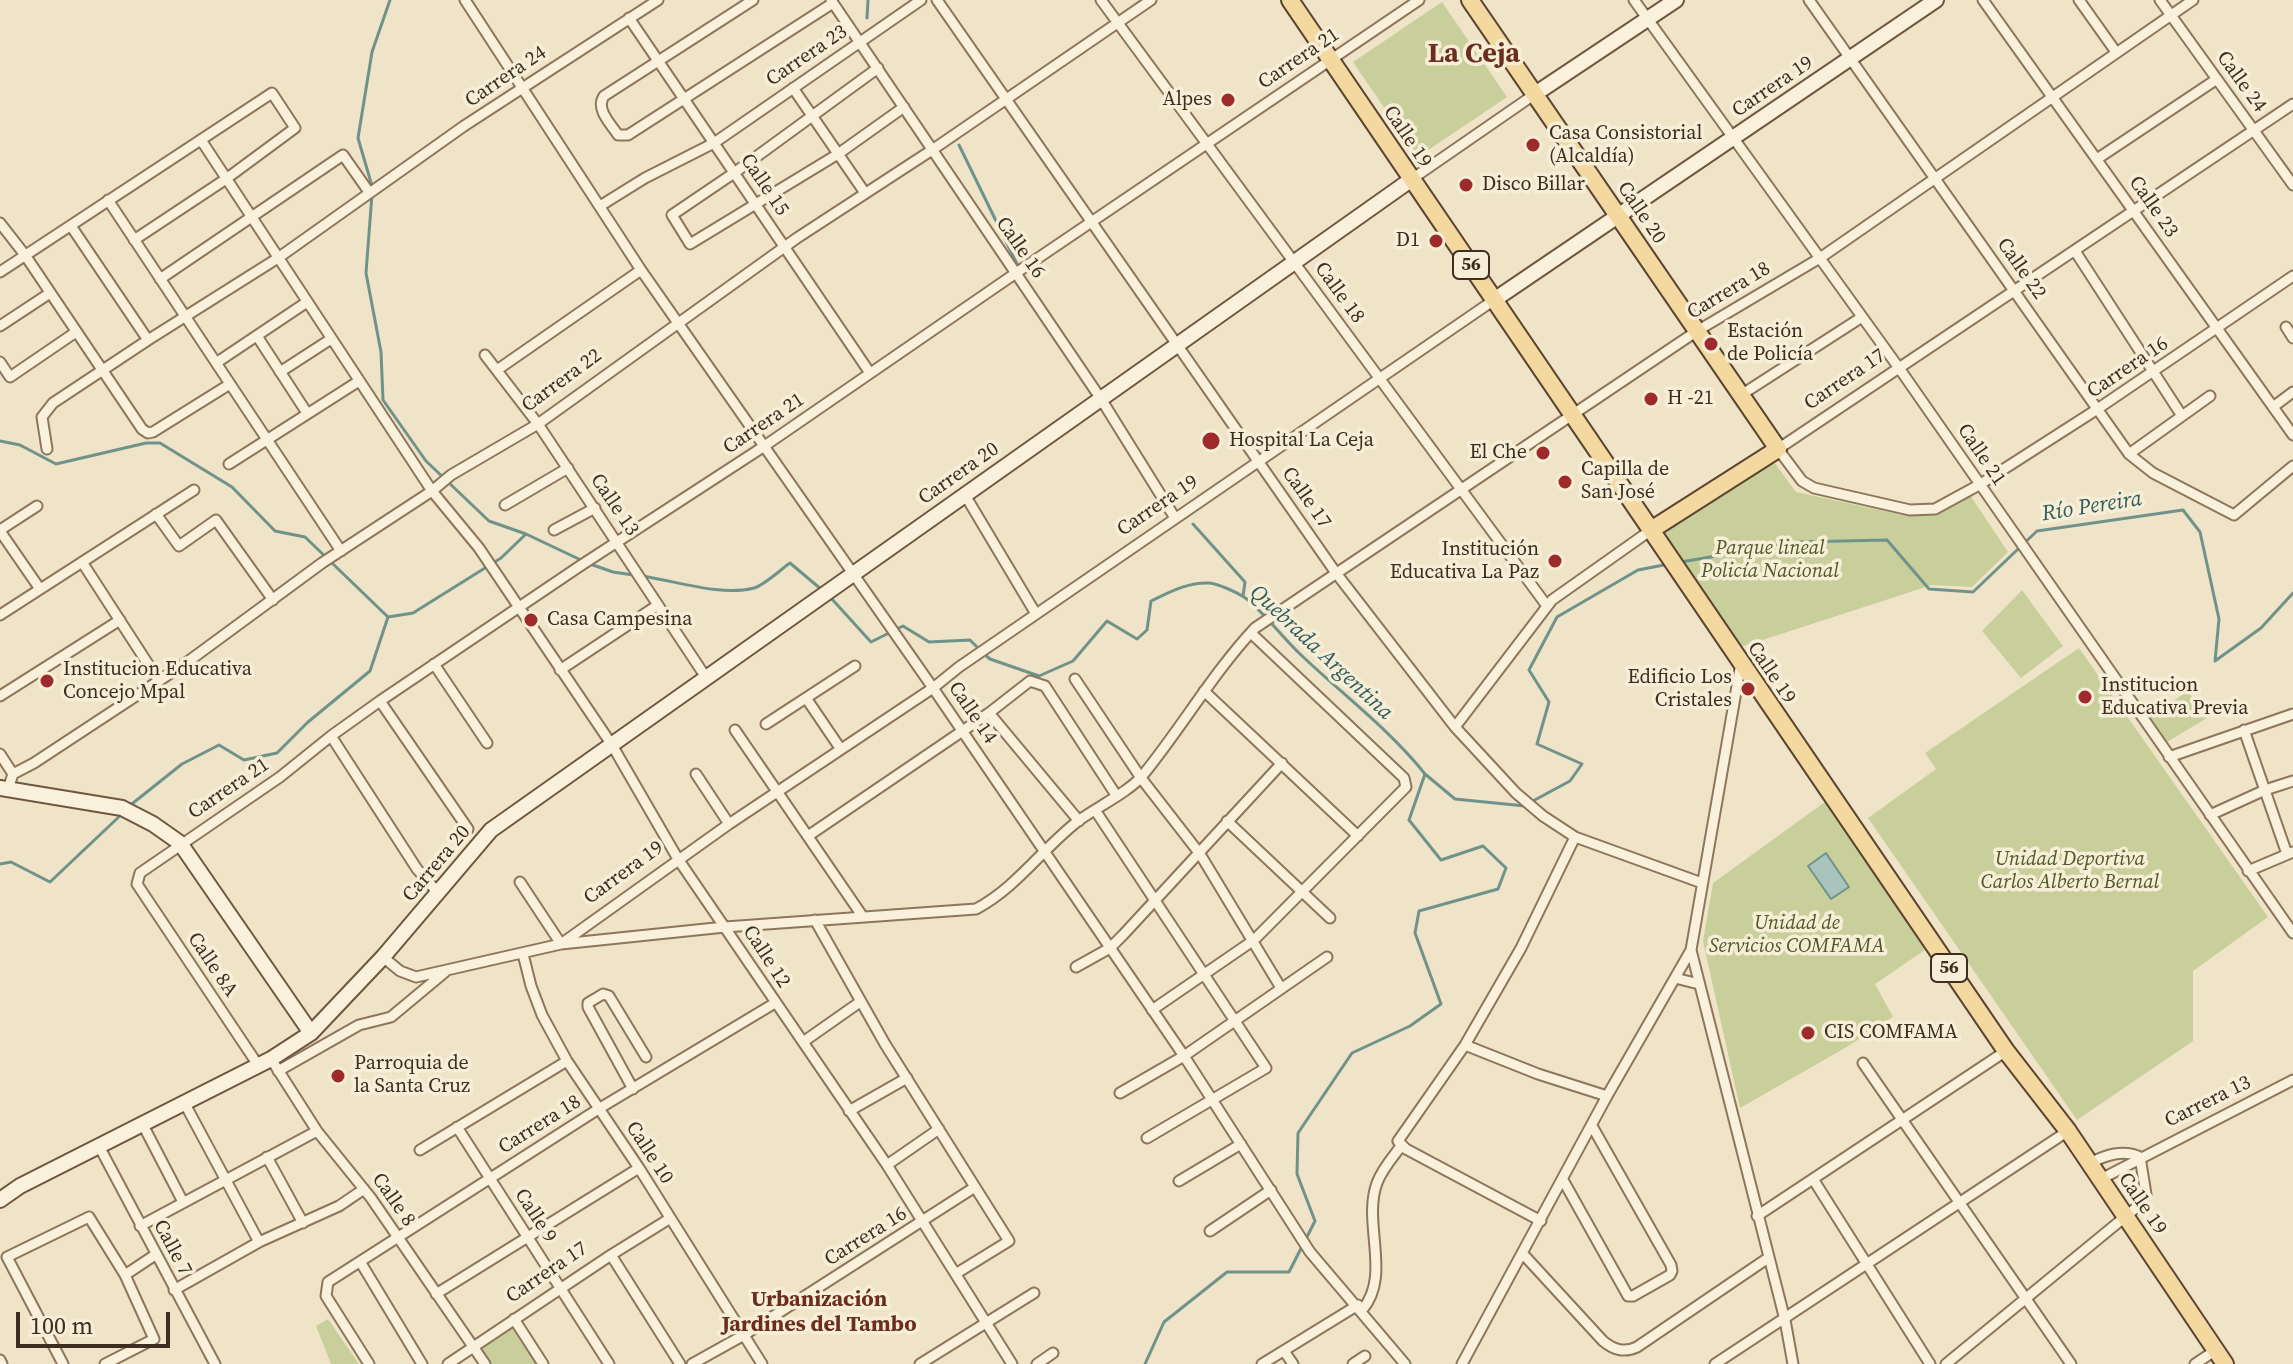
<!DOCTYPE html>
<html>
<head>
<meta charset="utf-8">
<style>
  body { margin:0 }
  #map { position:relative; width:2293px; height:1364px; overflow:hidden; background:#f0e4c8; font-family:"Source Serif 4",serif }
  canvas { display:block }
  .scale { position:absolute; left:16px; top:1312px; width:154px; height:36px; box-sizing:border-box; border:4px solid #3d2e20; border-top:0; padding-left:10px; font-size:24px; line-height:28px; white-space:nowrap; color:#3d2e20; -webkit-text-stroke:6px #f7eed8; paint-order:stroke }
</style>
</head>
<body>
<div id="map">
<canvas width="2293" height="1364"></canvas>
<div class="scale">100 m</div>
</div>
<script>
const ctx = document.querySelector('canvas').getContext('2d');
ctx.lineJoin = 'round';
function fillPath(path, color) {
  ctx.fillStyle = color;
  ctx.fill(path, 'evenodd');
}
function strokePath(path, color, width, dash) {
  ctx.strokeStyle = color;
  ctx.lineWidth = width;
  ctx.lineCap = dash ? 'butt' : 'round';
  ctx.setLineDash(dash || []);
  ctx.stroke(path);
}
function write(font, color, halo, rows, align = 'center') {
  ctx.font = font + ' "Source Serif 4",serif';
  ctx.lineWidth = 7;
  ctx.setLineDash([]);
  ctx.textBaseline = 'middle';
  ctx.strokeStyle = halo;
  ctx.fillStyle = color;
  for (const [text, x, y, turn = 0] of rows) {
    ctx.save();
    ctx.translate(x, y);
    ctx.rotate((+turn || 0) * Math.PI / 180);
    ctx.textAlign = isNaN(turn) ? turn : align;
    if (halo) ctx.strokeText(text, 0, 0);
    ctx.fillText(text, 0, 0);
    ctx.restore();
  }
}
const green = new Path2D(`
  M 1442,2 L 1507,97 L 1418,157 L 1353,62 Z
  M 1771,458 L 1796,492 L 1903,515 L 1936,514 L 1970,495 L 2008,552 L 1972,587 L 1932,585 L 1741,647 L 1657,529 Z
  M 2022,590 L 2063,646 L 2021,678 L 1982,631 Z
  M 2079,648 L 2268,917 L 2193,971 L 2193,1041 L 2077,1120 L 1868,818 L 1936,769 L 1925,753 Z
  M 2188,691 L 2207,718 L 2167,742 L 2149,718 Z
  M 1829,799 L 1928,948 L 1875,984 L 1893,1017 L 1845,1048 L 1740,1108 L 1703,941 L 1713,883 Z
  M 328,1319 L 359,1364 L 331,1364 L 316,1326 Z
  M 511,1326 L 536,1364 L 492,1364 L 479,1347 Z`);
const water = new Path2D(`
  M 1826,853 L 1849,887 L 1831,899 L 1808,866 Z`);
const stream = new Path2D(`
  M 867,18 L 868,0
  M 959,145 L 1017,264
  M 372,186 L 358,138 L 372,52 L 390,0
  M 372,194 L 366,273 L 381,352 L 383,400 L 426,461 L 489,521 L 526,534 L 583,561
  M 0,441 L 20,445 L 56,464 L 146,443 L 160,443 L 232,487 L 275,531 L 305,537 L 388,617
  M 1193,524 L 1245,582 L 1243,596
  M 1681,562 L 1798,542 L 1887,540 L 1929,589 L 1973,592 L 2037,531 L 2183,510 L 2200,532 L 2219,619 L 2215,661 L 2261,628 L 2293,593
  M 590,564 L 613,572 L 633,575
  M 641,576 C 674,580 720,597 754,588 C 766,584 780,570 790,563 L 822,590
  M 831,598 L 871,642 L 903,626 L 929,642 L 970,640 L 979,649
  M 388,617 L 413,613 L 501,558 L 526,534
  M 984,654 L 990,659 L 1039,676 L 1073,661 L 1107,621 L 1137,639 L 1147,630 L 1151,601 C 1170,592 1188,582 1209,583 C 1219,584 1236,592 1244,597 C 1262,610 1283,638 1300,654 C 1342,694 1389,729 1425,774
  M 1531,802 L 1570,781 L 1582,764 L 1537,744 L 1549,702 L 1529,670 L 1557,617 L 1638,570 L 1669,564
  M 128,807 L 182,764 L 219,745 L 244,760 L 277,753 L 308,722 L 370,671 L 388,617
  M 0,864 L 11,862 L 50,882 L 123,813
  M 1145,1364 L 1164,1322 L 1227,1272 L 1289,1272 L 1315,1221 L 1297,1174 L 1298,1133 L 1352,1053 L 1410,1026 L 1441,1004 L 1415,933 L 1419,911 L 1498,889 L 1506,868 L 1483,846 L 1441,860 L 1409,820 L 1425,774 L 1455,799 L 1525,806`);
const street = new Path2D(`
  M 465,0 L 641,270
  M 753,0 L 604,96 C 595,109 611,124 618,135 L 628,135 L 833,3
  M 831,0 L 1101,399 L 1175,518
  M 937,0 L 1336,573 L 1455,727 L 1516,793 L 1543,816 L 1575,837 L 1702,883
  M 1101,0 L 1547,606
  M 1634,0 L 1899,368 L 2293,933
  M 1809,0 L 2129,454 L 2153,473 L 2234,515 L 2293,466
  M 1983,0 L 2293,435
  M 2079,0 L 2116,52
  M 2160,0 L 2293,185
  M 629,18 L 870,373
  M 878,68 L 734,173 L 672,215 L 690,244 L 838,154 L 904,107
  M 793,88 L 865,193
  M 2293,104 L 1778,449 L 1802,481 L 1814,488 L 1910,510 L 1935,509 L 1979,485 L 2096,410 L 2293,276
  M 201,140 L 432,491 L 479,548 L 612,745 L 678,859 L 887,1165 L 1012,1364
  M 2097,159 L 2217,79
  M 1412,179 L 1535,94
  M 108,200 L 341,551
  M 600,206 L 645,178 L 714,143 L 921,0
  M 0,223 L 25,255 L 142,429 L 148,433 L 153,432 L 230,384
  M 71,226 L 148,340
  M 2075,251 L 2182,416
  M 0,272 L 272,93 L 295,128 L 226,179 L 134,240
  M 160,279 L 343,155 L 369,192
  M 0,326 L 50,293
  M 2286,327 L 2293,338
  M 257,336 L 307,413
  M 485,355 L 538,424 L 707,679
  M 0,362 L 10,377 L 76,332
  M 216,363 L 307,302
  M 497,370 L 641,270 L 933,688 L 1184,1056 L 1310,1252 L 1405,1364
  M 280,372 L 331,339
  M 1741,395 L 1862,317
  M 2273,407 L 2293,392
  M 47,449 L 42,417 L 53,403 L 148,340 L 278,258 L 464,126 L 658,0
  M 2129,454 L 2210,396
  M 229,464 L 359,381
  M 965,495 L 1036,614
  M 505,505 L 568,468
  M 156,514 L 179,546 L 216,520 L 273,600
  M 0,530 L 37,506
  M 554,530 L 595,508
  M 0,531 L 40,589
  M 82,562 L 159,681
  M 0,615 L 194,490
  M 434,664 L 487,743
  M 560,670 L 658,605
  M 1075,679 L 1141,778 L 1200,854 L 1281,988
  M 1204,691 L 1358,836
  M 0,696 L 120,620
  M 806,698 L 840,748
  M 380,701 L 468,829
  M 989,713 L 1079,821
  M 766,724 L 855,666
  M 1455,727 L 1552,600 L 1651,530
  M 735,730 L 863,917
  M 2244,730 L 2287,854
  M 331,736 L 417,869 L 439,894
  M 0,754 L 13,774
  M 2169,757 L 2293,714
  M 696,774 L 729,824
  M 8,789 L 13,774 L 34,763 L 186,663 L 322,563 L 432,491 L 451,475 L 538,424 L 797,238 L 932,150 L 1151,0
  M 1095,810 L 1266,1068 L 1147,1138
  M 2210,815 L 2265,790 L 2293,781
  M 1227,821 L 1330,918
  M 808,836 L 989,713 L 1030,681 L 1045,686 L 1116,795
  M 2248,871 L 2293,852
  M 520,882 L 561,944
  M 815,920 L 885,1044 L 1009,1241 L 957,1273
  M 561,944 L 725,927 L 976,909 C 1016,888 1042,849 1078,821 C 1097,807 1129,792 1143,775 C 1182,727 1213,673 1255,628 L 1697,331 L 1820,258 L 2193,0
  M 1691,950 L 1785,1320 L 1793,1364
  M 523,954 L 531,986 L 542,1015 L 567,1061 L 639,1168 L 762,1364
  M 383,957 L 400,971 L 416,977 L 561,944 L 729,824 L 933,688 L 959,667 L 1494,300
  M 1076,967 L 1110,948 L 1123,935 L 1282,763
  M 1675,978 L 1699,984
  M 1152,1010 L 1254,940 L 1406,787 L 1404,778 L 1251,633
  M 803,1042 L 860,1002
  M 1465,1045 L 1538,1074 L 1607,1096
  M 271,1059 L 317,1131 L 371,1198 L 485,1364
  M 1863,1063 L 2071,1364
  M 258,1065 L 137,884 L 140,873 L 280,777 L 331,736 L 380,701 L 580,566 L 763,447 L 1016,273 L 1419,0
  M 278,1071 L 359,1025 L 391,1017 L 445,972
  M 633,1089 L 588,1007 L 588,1003 L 603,994 L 609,996 L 646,1057
  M 1120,1093 L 1184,1056 L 1327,957
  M 185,1104 L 259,1242
  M 849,1111 L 907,1078
  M 143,1125 L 183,1202
  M 457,1127 L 609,1364
  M 100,1148 L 215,1364
  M 420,1150 L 567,1061
  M 267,1157 L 303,1223
  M 2090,1163 C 2106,1155 2123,1149 2140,1157
  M 887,1165 L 939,1129
  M 1813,1179 L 1930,1364
  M 2101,1179 L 2293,1080
  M 1563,1180 L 1628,1296 L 1633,1296 L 1670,1275 L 1672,1271 L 1671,1265 L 1592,1126
  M 1179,1181 L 1241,1144
  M 1757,1216 L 2006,1051
  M 1541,1221 L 1406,1149 L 1398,1141 L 1465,1045 L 1521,948 L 1575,837
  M 140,1226 L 317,1131
  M 1210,1231 L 1271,1190
  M 1523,1254 L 1603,1341 C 1614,1350 1624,1353 1637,1347 L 1768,1258
  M 611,1255 L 680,1364
  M 361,1263 L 422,1364
  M 125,1275 L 155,1255
  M 174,1290 L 259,1242 L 339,1206 L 364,1189
  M 436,1294 L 639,1168
  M 1362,1310 C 1392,1276 1362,1223 1377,1183 C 1382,1169 1393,1157 1401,1146
  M 514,1319 L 543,1364
  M 1284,1351 L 1293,1364
  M 0,1360 L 2,1364
  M 63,1364 L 7,1257 L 89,1217 L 125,1275 L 154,1339 L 105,1364
  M 369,1364 L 326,1296 L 328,1282 L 600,1108 L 775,1003
  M 448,1364 L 611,1255 L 669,1219
  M 692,1364 L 744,1335 L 975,1187
  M 920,1364 L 1034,1293
  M 1037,1364 L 1053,1353
  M 1262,1364 L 1358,1305
  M 1353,1364 L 1365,1356
  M 1462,1364 L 1607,1096 L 1691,950 L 1741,663
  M 1715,1364 L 2068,1131
  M 1946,1364 L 2137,1207 L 2146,1194 L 2140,1157
  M 2195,1364 L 2216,1350`);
const secondary = new Path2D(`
  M 1535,94 L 1676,0
  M 1494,300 L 1936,0
  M 0,788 L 122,808 L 153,824 L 180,843 L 311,1033
  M 0,1200 L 20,1186 L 271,1059 L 311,1033 L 383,957 L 491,830 L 1412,179`);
const primary = new Path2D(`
  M 1290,0 L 2006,1051 L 2068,1131 L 2225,1364
  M 1470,0 L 1778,449 L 1651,530`);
const markers = [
  [1228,100,8,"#9e2a2b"],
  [1533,145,8,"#9e2a2b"],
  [1466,185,8,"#9e2a2b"],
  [1436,241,8,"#9e2a2b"],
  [1711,344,8,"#9e2a2b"],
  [1651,399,8,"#9e2a2b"],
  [1211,441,10,"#9e2a2b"],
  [1543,453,8,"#9e2a2b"],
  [1565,482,8,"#9e2a2b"],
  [1555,561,8,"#9e2a2b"],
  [531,620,8,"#9e2a2b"],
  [47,681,8,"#9e2a2b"],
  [1748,689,8,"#9e2a2b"],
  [2085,697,8,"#9e2a2b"],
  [1808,1033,8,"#9e2a2b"],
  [338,1076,8,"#9e2a2b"]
];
const shields = [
  [1471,265,36],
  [1949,968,36]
];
const shieldNames = [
  ["56",1471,265],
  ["56",1949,968]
];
const streetNames = [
  ["Carrera 23",807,56,-34],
  ["Carrera 21",1299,59,-34],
  ["Carrera 24",506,77,-34],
  ["Calle 24",2241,82,54],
  ["Carrera 19",1773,87,-34],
  ["Calle 19",1407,137,56],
  ["Calle 15",764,185,56],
  ["Calle 23",2153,207,55],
  ["Calle 20",1641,213,56],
  ["Calle 16",1020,248,55],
  ["Calle 22",2021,269,55],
  ["Carrera 18",1729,291,-31],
  ["Calle 18",1339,293,54],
  ["Carrera 16",2128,368,-34],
  ["Carrera 17",1845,380,-34],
  ["Carrera 22",562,381,-36],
  ["Carrera 21",764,424,-34],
  ["Calle 21",1981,455,56],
  ["Carrera 20",959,474,-35],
  ["Calle 17",1306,498,55],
  ["Calle 13",614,505,56],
  ["Carrera 19",1158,506,-34],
  ["Calle 19",1771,673,56],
  ["Calle 14",972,713,56],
  ["Carrera 21",229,789,-34],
  ["Carrera 20",437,864,-50],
  ["Carrera 19",624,873,-36],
  ["Calle 12",766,957,57],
  ["Calle 8A",212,965,56],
  ["Carrera 13",2208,1102,-26],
  ["Carrera 18",540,1125,-32],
  ["Calle 10",649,1153,57],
  ["Calle 8",393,1200,55],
  ["Calle 19",2142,1204,56],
  ["Calle 9",535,1216,57],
  ["Carrera 16",866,1237,-32],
  ["Calle 7",172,1248,62],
  ["Carrera 17",547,1273,-34]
];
const poiNames = [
  ["Alpes",1212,100,"right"],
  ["Casa Consistorial",1549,134],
  ["(Alcaldía)",1549,157],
  ["Disco Billar",1482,185],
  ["D1",1420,241,"right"],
  ["Estación",1727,332],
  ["de Policía",1727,355],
  ["H -21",1667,399],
  ["Hospital La Ceja",1229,441],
  ["El Che",1527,453,"right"],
  ["Capilla de",1581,470],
  ["San José",1581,493],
  ["Institución",1539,550,"right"],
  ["Educativa La Paz",1539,573,"right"],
  ["Casa Campesina",547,620],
  ["Institucion Educativa",63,670],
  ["Concejo Mpal",63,693],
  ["Edificio Los",1732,678,"right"],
  ["Cristales",1732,701,"right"],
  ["Institucion",2101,686],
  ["Educativa Previa",2101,709],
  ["CIS COMFAMA",1824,1033],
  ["Parroquia de",354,1064],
  ["la Santa Cruz",354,1087]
];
const parkNames = [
  ["Parque lineal",1770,549],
  ["Policía Nacional",1770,572],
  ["Unidad Deportiva",2070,860],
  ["Carlos Alberto Bernal",2070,883],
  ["Unidad de",1797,924],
  ["Servicios COMFAMA",1797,947]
];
const waterNames = [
  ["Río Pereira",2092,507,-9],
  ["Quebrada Argentina",1321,653,43]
];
const neighbourhoodNames = [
  ["Urbanización",819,1300],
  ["Jardines del Tambo",819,1325]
];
const districtNames = [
  ["La Ceja",1474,55]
];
fillPath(green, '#c9cf9b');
fillPath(water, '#a9c4bc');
strokePath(water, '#6f938a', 2);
strokePath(stream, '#6f938a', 3);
strokePath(street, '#8d765c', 13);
strokePath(secondary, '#6f573f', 18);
strokePath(primary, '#5b4430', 20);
strokePath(street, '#faf1dc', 9);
strokePath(secondary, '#faf1dc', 14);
strokePath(primary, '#f3d9a0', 16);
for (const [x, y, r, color] of markers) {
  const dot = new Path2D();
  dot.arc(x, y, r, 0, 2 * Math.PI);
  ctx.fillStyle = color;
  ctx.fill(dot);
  strokePath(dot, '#f7eed8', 3);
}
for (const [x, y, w] of shields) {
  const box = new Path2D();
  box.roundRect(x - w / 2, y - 14, w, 28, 6);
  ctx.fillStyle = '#f7eed8';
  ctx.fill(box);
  strokePath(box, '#3d2e20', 2);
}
write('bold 18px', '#3d2e20', null, shieldNames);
write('20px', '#3d2e20', '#f7eed8', streetNames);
write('20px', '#3d2e20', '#f7eed8', poiNames, 'left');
write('italic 20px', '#4d5a26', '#f7eed8', parkNames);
write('italic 22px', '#2f5d5a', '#f7eed8', waterNames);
write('bold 22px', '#6b2e1e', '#f7eed8', neighbourhoodNames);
write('bold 28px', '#6b2e1e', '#f7eed8', districtNames);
</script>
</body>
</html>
